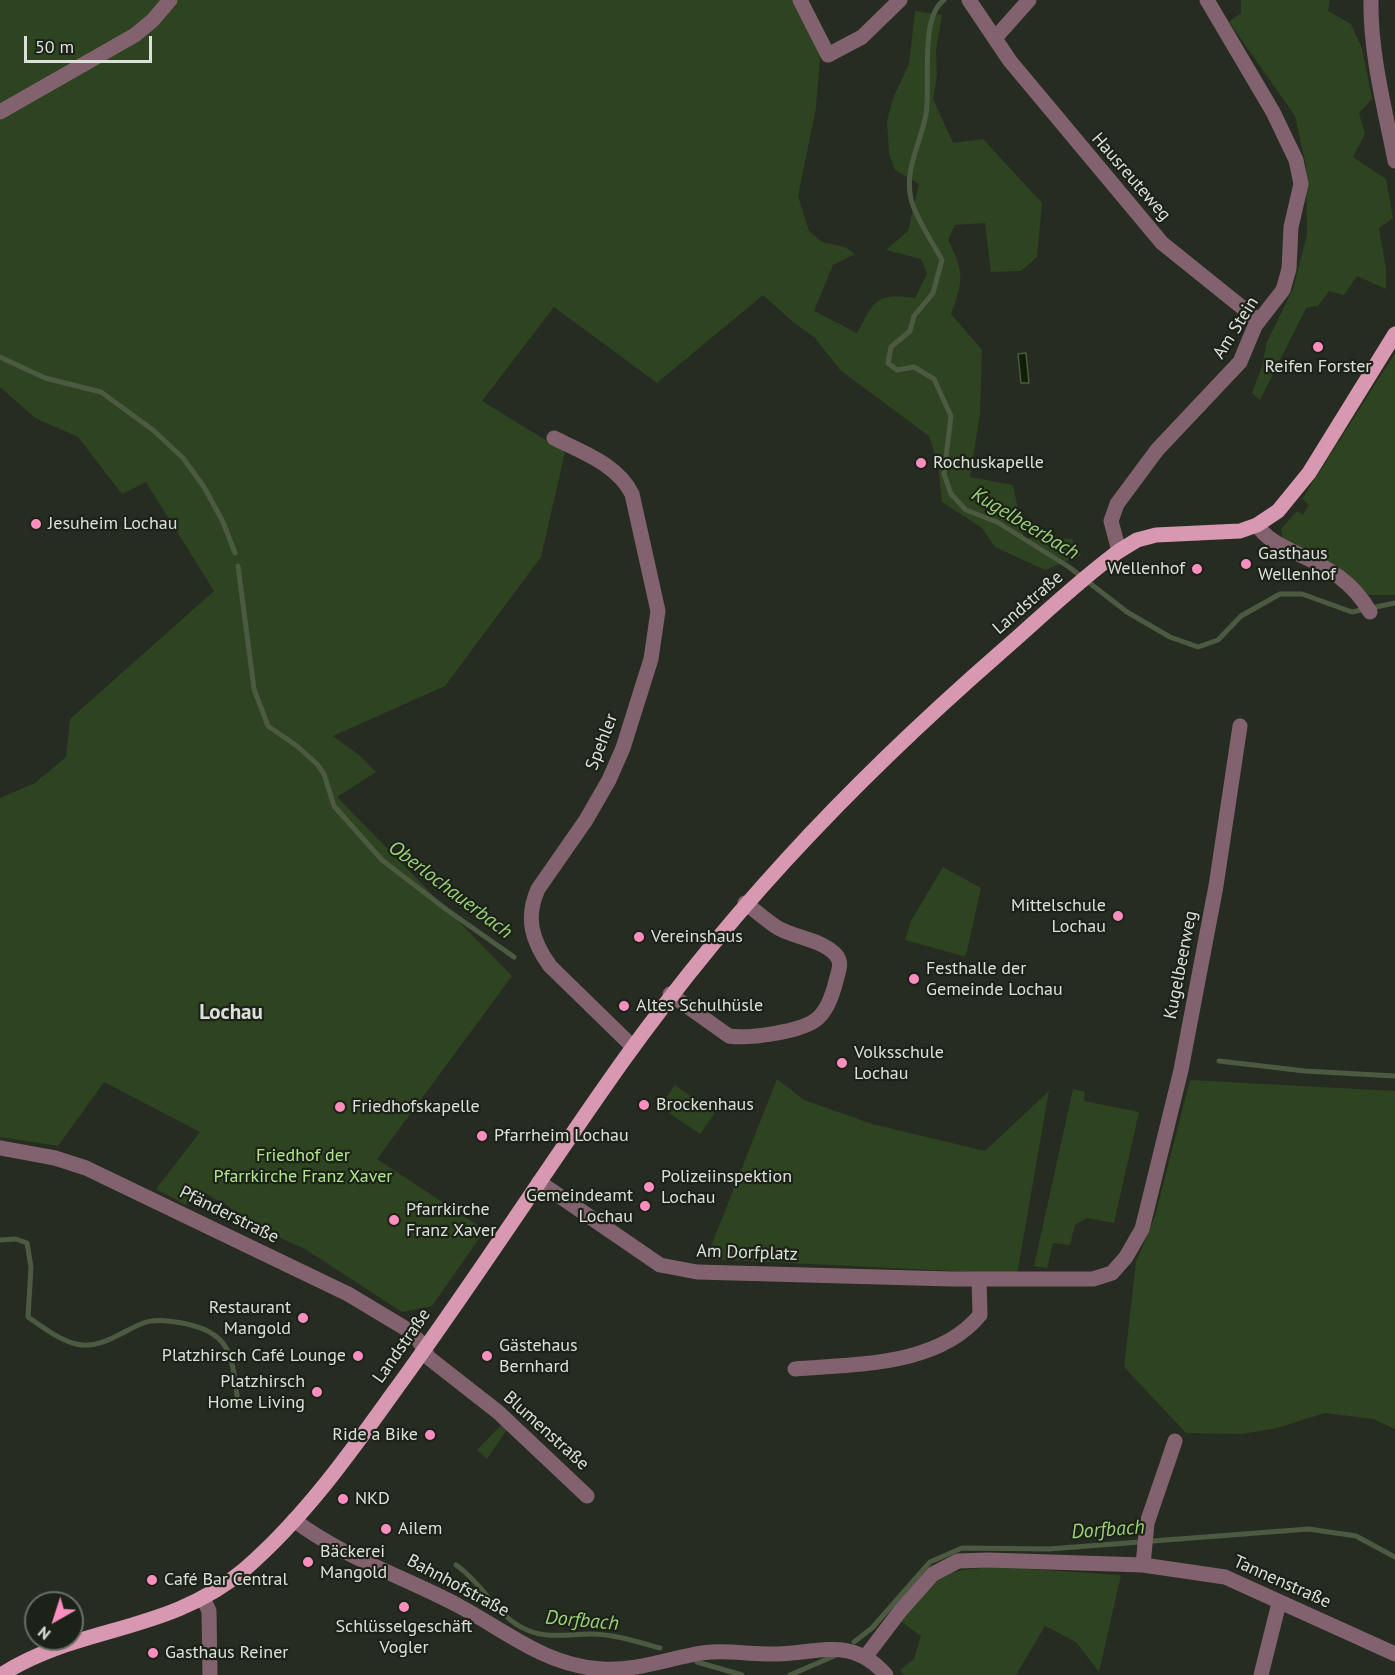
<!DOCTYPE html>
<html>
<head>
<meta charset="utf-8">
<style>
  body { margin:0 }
  #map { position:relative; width:1395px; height:1675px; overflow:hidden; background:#262c22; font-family:"PT Sans",sans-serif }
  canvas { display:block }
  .north { position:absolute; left:24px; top:1591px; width:60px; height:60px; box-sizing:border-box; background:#1c2218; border:2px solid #686e65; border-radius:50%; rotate:219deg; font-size:16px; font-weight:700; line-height:24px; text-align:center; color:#dbe0d9 }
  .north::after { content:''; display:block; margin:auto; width:21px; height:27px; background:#fd8ebe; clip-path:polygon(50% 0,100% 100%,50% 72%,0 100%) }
  .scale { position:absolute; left:24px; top:36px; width:128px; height:27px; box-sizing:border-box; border:3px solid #dbe0d9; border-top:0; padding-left:8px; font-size:18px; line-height:21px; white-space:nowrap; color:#dbe0d9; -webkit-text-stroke:4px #1c2218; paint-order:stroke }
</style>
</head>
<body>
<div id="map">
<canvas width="1395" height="1675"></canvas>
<div class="north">N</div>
<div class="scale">50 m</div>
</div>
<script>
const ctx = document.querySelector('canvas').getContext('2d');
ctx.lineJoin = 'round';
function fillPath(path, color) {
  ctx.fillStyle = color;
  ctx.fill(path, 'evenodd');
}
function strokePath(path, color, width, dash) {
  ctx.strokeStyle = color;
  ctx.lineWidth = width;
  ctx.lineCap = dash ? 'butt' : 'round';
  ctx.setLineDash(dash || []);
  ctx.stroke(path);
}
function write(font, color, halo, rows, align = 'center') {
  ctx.font = font + ' "PT Sans",sans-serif';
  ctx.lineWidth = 4.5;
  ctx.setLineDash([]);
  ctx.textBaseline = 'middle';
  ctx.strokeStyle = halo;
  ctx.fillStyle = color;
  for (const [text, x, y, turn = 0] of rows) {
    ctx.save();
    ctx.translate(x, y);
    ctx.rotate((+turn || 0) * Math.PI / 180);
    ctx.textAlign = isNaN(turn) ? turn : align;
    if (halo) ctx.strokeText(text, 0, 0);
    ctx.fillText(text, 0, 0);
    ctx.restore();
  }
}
const green = new Path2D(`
  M 0,0 L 803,0 L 820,57 L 816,108 L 798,196 L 809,231 L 822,242 L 845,247 L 855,254 L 833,265 L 814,311 L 857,333 C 875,300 875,293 915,298 L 927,274 L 921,259 L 886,250 L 908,231 L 919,184 L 895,170 L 889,153 L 887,121 L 893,98 L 909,64 L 915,11 L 942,15 L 936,49 L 937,75 L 933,99 L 953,143 L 983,139 L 1042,203 L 1037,257 L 1021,271 L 991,272 L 985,223 L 955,225 L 948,240 C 965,273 963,281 951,314 L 982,350 L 980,414 L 970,477 L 1013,485 L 1024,538 L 1072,539 L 1081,555 L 1045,570 L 995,547 L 982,528 L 942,502 L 938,464 L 929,436 L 840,370 L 815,338 L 793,322 L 763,295 L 657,383 L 554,307 L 482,401 L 565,452 L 541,557 L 445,686 L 333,736 L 359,755 L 376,772 L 337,797 L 512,976 L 377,1159 L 485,1230 L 432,1306 L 402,1312 L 305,1249 L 229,1215 L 231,1208 L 198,1189 L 186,1205 L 156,1189 L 200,1132 L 104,1082 L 58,1146 L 0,1137 L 0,798 L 35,783 L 66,757 L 70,719 L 214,591 L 146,482 L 122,494 L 78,437 L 35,418 L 0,387 Z
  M 1241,0 L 1330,0 L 1328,11 L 1351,24 L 1362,48 L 1372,99 L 1359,113 L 1365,134 L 1353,157 L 1386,179 L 1393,218 L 1379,228 L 1386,268 L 1386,289 L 1357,276 L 1344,295 L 1329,291 L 1318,306 L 1306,308 L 1260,400 L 1252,393 L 1262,366 L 1267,342 L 1293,289 L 1307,235 L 1306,166 L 1295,116 L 1229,22 L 1241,13 Z
  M 1395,353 L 1395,595 L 1365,595 L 1283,538 L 1281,529 L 1297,511 L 1303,515 L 1309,505 L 1302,499 Z
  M 943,867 L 981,888 L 966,955 L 963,956 L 905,940 L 911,921 Z
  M 777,1079 L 804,1100 L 872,1124 L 985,1151 L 1049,1091 L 1017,1274 L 706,1259 Z
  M 1190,1080 L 1395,1091 L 1395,1429 L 1373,1419 L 1325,1413 L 1277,1428 L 1242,1434 L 1186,1433 L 1124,1367 L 1136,1262 L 1155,1216 Z
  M 675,1085 L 715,1113 L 700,1134 L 660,1107 Z
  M 1073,1089 L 1085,1092 L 1084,1101 L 1139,1112 L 1114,1223 L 1087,1218 L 1075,1225 L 1070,1245 L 1053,1243 L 1047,1268 L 1034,1266 Z
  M 503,1423 L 508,1428 L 487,1459 L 477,1450 Z
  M 997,1567 L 1121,1575 L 1099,1672 L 1076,1642 L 1045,1626 L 1016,1675 L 904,1675 L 900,1670 L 914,1659 L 921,1636 L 902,1622 C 935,1573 938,1571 997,1567 Z`);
const water = new Path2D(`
  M 1026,353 L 1029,383 L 1021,383 L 1018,354 Z`);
const stream = new Path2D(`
  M 944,0 C 919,18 931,86 926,114 C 921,143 904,169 911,199 C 915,217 933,243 942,260 L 933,293 L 914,316 L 910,331 L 891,347 L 888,363 L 897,370 L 914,367 L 934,379 L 951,416 L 944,474 L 951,494 L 966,510 L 997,522 L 1069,567 L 1127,612 L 1170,637 L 1198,647 L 1218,640 L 1241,616 L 1280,594 L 1302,594 L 1352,612 L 1395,603
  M 0,357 L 45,378 L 101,392 L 153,430 L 183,458 L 204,487 L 223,522 L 235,553
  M 238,566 L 254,689 L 268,726 L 297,746 L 317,764 L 324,774 L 334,806 L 382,860 L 447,910 L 514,957
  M 1219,1061 L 1305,1071 L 1395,1076
  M 0,1240 L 16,1239 L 27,1243 L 31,1267 L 28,1317 C 42,1327 60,1340 76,1344 C 100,1350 121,1332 141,1324 C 154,1318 169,1321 182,1323 C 237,1333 231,1362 239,1408
  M 456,1565 C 483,1583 496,1617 527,1630 C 548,1639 569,1634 591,1634 C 614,1634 638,1642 660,1648
  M 854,1642 L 872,1628 L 930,1562 L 962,1548 L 1049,1549 L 1309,1529 L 1356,1536 L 1395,1557
  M 697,1662 L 742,1675
  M 790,1675 L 834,1656`);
const minor = new Path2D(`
  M 800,0 L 828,55 L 862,37 L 900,0
  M 969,0 L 1010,61 L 1162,243 L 1259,321
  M 1371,0 C 1370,53 1385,109 1395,161
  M 996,37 L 1029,0
  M 0,112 L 135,35 L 153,20 L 170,0
  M 554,438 C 583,453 617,464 632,494 L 658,611 L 651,659 L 623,748 L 609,780 L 586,820 L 538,889 C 525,918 532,941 550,966 L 633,1047
  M 1257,525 C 1267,540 1282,546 1298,554 C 1329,568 1353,582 1370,612
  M 1119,551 L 1111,521 L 1117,504 L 1157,450 L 1240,362 L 1255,326 L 1283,290 L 1289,269 L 1291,227 L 1301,184 L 1296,160 L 1273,112 L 1207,0
  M 670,994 L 729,1036 C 748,1039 803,1032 818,1018 C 827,1010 833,993 836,981 C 838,972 843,963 836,955 C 823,940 796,938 778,928 C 767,921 756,911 745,903
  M 0,1148 L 55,1158 L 86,1168 L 348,1294 L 408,1330 L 419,1341 L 429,1358 L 498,1412 L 587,1496
  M 539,1182 L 660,1265 L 697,1272 L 952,1279 L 1093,1279 L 1112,1273 L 1126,1257 L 1142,1229 L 1147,1209 L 1181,1070 L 1216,886 L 1240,726
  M 795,1369 C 857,1364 938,1366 980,1315 L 979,1279
  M 294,1520 C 342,1557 405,1577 459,1606 C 506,1631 546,1666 602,1669 C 633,1671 661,1661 691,1655 C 721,1648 748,1655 777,1654 C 821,1653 852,1636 886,1675
  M 1143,1565 L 1147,1523 L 1175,1441
  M 203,1598 L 209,1611 L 210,1675
  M 866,1656 L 901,1610 L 933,1574 L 958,1561 L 988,1560 L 1143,1565 L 1225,1577 L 1395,1654
  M 1261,1675 L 1279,1603`);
const major = new Path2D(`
  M 1,1675 C 78,1625 169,1634 245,1569 C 304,1518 351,1452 396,1389 C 466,1293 531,1193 599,1095 C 717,924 845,788 1002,651 C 1040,618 1078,581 1119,551 L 1137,540 L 1156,535 L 1240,531 L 1257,525 L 1278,511 L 1309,473 L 1395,334`);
const markers = [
  [1318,347,6,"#fd8ebe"],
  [921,463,6,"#fd8ebe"],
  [36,524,6,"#fd8ebe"],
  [1246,564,6,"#fd8ebe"],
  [1197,569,6,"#fd8ebe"],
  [1118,916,6,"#fd8ebe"],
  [639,937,6,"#fd8ebe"],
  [914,979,6,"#fd8ebe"],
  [624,1006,6,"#fd8ebe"],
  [842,1063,6,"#fd8ebe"],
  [644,1105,6,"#fd8ebe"],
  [340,1107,6,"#fd8ebe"],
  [482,1136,6,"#fd8ebe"],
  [649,1187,6,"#fd8ebe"],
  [645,1206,6,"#fd8ebe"],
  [394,1220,6,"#fd8ebe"],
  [303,1318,6,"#fd8ebe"],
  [358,1356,6,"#fd8ebe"],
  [487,1356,6,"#fd8ebe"],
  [317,1392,6,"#fd8ebe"],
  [430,1435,6,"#fd8ebe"],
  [343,1499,6,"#fd8ebe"],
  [386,1529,6,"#fd8ebe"],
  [308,1562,6,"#fd8ebe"],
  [152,1580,6,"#fd8ebe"],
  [404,1607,6,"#fd8ebe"],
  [153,1653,6,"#fd8ebe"]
];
const streetNames = [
  ["Hausreuteweg",1131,177,49],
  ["Am Stein",1236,328,-58],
  ["Landstraße",1028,603,-41],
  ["Spehler",602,742,-69],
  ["Kugelbeerweg",1181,965,-79],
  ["Pfänderstraße",229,1215,26],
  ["Am Dorfplatz",747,1253,2],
  ["Landstraße",402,1346,-55],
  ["Blumenstraße",546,1431,42],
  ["Tannenstraße",1282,1582,24],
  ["Bahnhofstraße",458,1586,28]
];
const poiNames = [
  ["Reifen Forster",1318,367,"center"],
  ["Rochuskapelle",933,463],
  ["Jesuheim Lochau",48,524],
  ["Gasthaus",1258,554],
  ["Wellenhof",1258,575],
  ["Wellenhof",1185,569,"right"],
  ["Mittelschule",1106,906,"right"],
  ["Lochau",1106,927,"right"],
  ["Vereinshaus",651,937],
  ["Festhalle der",926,969],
  ["Gemeinde Lochau",926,990],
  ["Altes Schulhüsle",636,1006],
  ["Volksschule",854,1053],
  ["Lochau",854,1074],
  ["Brockenhaus",656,1105],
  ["Friedhofskapelle",352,1107],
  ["Pfarrheim Lochau",494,1136],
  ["Polizeiinspektion",661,1177],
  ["Lochau",661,1198],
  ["Gemeindeamt",633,1196,"right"],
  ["Lochau",633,1217,"right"],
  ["Pfarrkirche",406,1210],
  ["Franz Xaver",406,1231],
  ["Restaurant",291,1308,"right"],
  ["Mangold",291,1329,"right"],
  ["Gästehaus",499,1346],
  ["Bernhard",499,1367],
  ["Platzhirsch Café Lounge",346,1356,"right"],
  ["Platzhirsch",305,1382,"right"],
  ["Home Living",305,1403,"right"],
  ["Ride a Bike",418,1435,"right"],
  ["NKD",355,1499],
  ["Ailem",398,1529],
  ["Bäckerei",320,1552],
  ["Mangold",320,1573],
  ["Café Bar Central",164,1580],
  ["Schlüsselgeschäft",404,1627,"center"],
  ["Vogler",404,1648,"center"],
  ["Gasthaus Reiner",165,1653]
];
const parkNames = [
  ["Friedhof der",303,1156],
  ["Pfarrkirche Franz Xaver",303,1177]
];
const waterNames = [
  ["Kugelbeerbach",1025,524,31],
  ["Oberlochauerbach",450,890,37],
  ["Dorfbach",1108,1530,-4],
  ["Dorfbach",582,1621,5]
];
const quarterNames = [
  ["Lochau",231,1013]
];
fillPath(green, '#2e431f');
fillPath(water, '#0e2001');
strokePath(water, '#4c5a42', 1.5);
strokePath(stream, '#4c5a42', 5);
strokePath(minor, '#82626e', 15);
strokePath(major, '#d998b2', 15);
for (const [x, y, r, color] of markers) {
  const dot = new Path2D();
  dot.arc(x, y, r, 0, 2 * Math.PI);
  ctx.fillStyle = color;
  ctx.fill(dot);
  strokePath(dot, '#1c2218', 2);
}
write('18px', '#dbe0d9', '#1c2218', streetNames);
write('18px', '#dbe0d9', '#1c2218', poiNames, 'left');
write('18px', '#b0e68d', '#1c2218', parkNames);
write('italic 20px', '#9bd178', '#1c2218', waterNames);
write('bold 21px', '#dbe0d9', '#1c2218', quarterNames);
</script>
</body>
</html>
